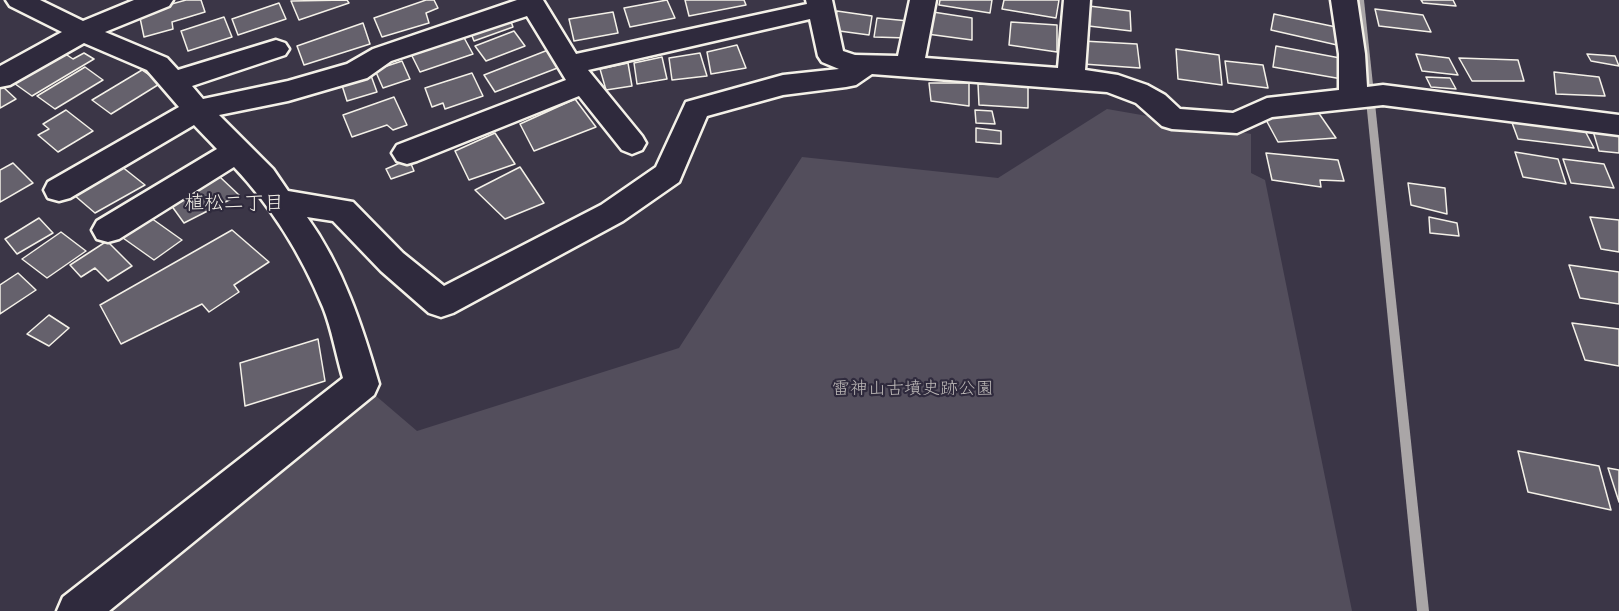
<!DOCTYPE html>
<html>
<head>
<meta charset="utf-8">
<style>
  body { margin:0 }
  canvas { display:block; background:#3b3647 }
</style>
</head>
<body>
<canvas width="1619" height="611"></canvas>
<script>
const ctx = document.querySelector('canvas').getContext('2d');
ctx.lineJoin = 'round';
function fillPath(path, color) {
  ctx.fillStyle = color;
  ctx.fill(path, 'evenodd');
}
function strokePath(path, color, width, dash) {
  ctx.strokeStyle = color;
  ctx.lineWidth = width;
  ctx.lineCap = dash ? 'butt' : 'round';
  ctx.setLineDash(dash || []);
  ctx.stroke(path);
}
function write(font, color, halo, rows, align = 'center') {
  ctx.font = font + ' "Gochi Hand","Klee One",sans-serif';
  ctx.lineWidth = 4.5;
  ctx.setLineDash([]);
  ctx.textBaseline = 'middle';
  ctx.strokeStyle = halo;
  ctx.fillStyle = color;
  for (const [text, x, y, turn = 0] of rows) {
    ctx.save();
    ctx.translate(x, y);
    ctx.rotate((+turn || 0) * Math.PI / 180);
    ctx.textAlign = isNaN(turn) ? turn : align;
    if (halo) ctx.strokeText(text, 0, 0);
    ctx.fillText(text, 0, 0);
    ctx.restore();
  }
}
const green = new Path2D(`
  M 1107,109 L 1251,134 L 1251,173 L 1265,180 L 1352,611 L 75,611 L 362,384 L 417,431 L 679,348 L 802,157 L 998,178 Z`);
const stream = new Path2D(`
  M 1356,0 L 1364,0 L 1429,611 L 1417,611 Z`);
const building = new Path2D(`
  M 186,0 L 201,0 L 205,12 L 172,22 L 173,29 L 144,37 L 139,13 Z
  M 347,0 L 349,3 L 299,20 L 291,1 Z
  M 426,0 L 434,0 L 438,8 L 426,13 L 429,23 L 382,37 L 374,18 Z
  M 667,0 L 675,18 L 630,27 L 624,8 Z
  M 685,0 L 744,0 L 746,5 L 689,16 Z
  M 940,0 L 992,0 L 990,13 L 939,5 Z
  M 1004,0 L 1059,0 L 1056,18 L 1002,9 Z
  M 1421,0 L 1453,0 L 1456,6 L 1423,3 Z
  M 279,3 L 286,19 L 238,35 L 232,19 Z
  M 1081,5 L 1130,11 L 1131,31 L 1080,25 Z
  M 1375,9 L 1423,15 L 1431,32 L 1379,26 Z
  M 837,11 L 872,16 L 869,35 L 832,30 Z
  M 613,12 L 618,33 L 574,41 L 569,19 Z
  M 933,12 L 972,18 L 972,40 L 927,34 Z
  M 1274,14 L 1336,27 L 1337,45 L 1271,30 Z
  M 224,17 L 232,37 L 188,51 L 181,31 Z
  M 877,18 L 909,21 L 907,38 L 874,37 Z
  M 510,19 L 513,27 L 474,41 L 470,31 Z
  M 1011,22 L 1057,25 L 1057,52 L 1009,45 Z
  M 363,23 L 370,44 L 304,65 L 297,46 Z
  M 514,31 L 525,46 L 486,61 L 475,46 Z
  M 462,34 L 473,54 L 420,72 L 410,52 Z
  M 1083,41 L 1137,44 L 1140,68 L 1083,64 Z
  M 737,45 L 746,68 L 711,74 L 707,52 Z
  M 1276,46 L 1340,58 L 1342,79 L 1273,67 Z
  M 1176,49 L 1219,55 L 1222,85 L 1178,79 Z
  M 548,50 L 560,67 L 495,92 L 484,75 Z
  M 61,51 L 73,59 L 84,53 L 94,59 L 32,96 L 11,81 Z
  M 700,53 L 707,76 L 672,80 L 669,58 Z
  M 1416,54 L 1449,58 L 1458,75 L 1422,71 Z
  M 1587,54 L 1615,56 L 1619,66 L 1591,61 Z
  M 662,57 L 667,79 L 637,84 L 634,63 Z
  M 1459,58 L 1518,60 L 1524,81 L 1472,81 Z
  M 402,61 L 410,79 L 383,88 L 375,70 Z
  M 1225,61 L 1263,65 L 1268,88 L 1228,83 Z
  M 628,63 L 632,86 L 606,90 L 600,69 Z
  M 85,67 L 103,80 L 55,109 L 37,96 Z
  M 142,70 L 161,83 L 111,114 L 92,100 Z
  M 369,70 L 377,92 L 347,101 L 340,79 Z
  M 1554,72 L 1599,77 L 1605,96 L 1556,94 Z
  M 472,73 L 483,96 L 445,109 L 443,103 L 432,107 L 425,88 Z
  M 1426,77 L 1450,78 L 1456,89 L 1431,87 Z
  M 929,83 L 969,83 L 969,106 L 931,101 Z
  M 978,84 L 1028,86 L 1028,108 L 979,105 Z
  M 2,86 L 16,99 L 0,108 L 0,87 Z
  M 394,97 L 407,125 L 393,130 L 387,125 L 352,137 L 343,115 Z
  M 575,99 L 596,127 L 534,151 L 520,124 Z
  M 66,110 L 93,131 L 58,152 L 38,135 L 49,129 L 43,124 Z
  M 975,110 L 992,111 L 995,124 L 976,123 Z
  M 1318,112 L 1336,138 L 1278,142 L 1265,118 Z
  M 1511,120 L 1583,127 L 1594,148 L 1518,139 Z
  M 976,128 L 1001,131 L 1001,144 L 976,142 Z
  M 1593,131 L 1619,134 L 1619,153 L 1599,151 Z
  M 495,133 L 515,164 L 469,180 L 455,151 Z
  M 1515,152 L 1558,159 L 1566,184 L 1523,177 Z
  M 1266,153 L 1338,160 L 1344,181 L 1320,180 L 1321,187 L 1272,180 Z
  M 409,159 L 414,171 L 391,179 L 386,169 Z
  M 1563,159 L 1604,164 L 1614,188 L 1571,183 Z
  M 13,163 L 33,183 L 0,202 L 0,170 Z
  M 121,166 L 145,185 L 95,213 L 74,195 Z
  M 520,167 L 544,203 L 505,219 L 475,190 Z
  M 220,177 L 239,195 L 184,223 L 171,205 Z
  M 1408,183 L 1445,188 L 1447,214 L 1411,205 Z
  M 1429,217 L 1457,223 L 1459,236 L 1430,233 Z
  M 1590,217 L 1619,220 L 1619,252 L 1601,249 Z
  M 39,218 L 53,233 L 17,254 L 5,239 Z
  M 151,218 L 182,240 L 154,260 L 123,238 Z
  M 232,230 L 269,262 L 234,285 L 239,292 L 209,312 L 202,304 L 121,344 L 100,305 Z
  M 61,232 L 86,251 L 47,278 L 22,259 Z
  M 107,241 L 132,266 L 108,281 L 95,268 L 81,277 L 70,265 Z
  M 1569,265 L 1619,272 L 1619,304 L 1580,298 Z
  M 18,273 L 36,290 L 0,314 L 0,285 Z
  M 49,315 L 69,328 L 49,346 L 27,334 Z
  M 1572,323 L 1619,329 L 1619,366 L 1585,360 Z
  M 318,339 L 325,381 L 245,406 L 240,363 Z
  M 1518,451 L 1599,466 L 1611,510 L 1528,492 Z
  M 1608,468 L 1619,470 L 1619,502 Z`);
const minor = new Path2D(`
  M 6,0 L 40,0 L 83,21 L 134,0 L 173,0 L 169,6 L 105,32 L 167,58 L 178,70 L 276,40 L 285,43 L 289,49 L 285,55 L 192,86 L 203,99 L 288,81 L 347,64 L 373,49 L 517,0 L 543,0 L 576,54 L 807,4 L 806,0 L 832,0 L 843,51 L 855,55 L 898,56 L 910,0 L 936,0 L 925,58 L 1058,68 L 1064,0 L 1090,0 L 1085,70 L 1118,75 L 1147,85 L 1165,95 L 1180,109 L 1233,113 L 1267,98 L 1339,90 L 1339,54 L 1331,0 L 1357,0 L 1365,54 L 1367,87 L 1383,85 L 1619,115 L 1619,135 L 1383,105 L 1272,117 L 1237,133 L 1172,129 L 1162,126 L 1136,103 L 1107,92 L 872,74 L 856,85 L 846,87 L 783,95 L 707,116 L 679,182 L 623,221 L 453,313 L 441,317 L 429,313 L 381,271 L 333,221 L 307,217 C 343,267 362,325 379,384 L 374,395 L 109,611 L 57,611 L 63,597 L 343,378 C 336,355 332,329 323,307 C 302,256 272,207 234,167 L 119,239 L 108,242 L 97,239 L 92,230 L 97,221 L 217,149 L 194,125 L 70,198 L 59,201 L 48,198 L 44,190 L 48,182 L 179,107 L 147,70 L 84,43 L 10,85 L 0,87 L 0,66 L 62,32 L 10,6 ZM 527,16 L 566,80 L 397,145 L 392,153 L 397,161 L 407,164 L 417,161 L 579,96 L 622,150 L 632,154 L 642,150 L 646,143 L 642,136 L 588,70 L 810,19 L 818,56 L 822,62 L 839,69 L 783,75 L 686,102 L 656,167 L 601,205 L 444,286 L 403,253 L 353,202 L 288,191 L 273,169 L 219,115 L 288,101 L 367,78 L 391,61 Z`);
const parkNames = [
  ["雷神山古墳史跡公園",913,391]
];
const neighbourhoodNames = [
  ["植松二丁目",234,206]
];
fillPath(green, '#534e5c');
fillPath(stream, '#aaa6a7');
fillPath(building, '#65616c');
strokePath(building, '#f4f1e8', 1.5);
strokePath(minor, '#f4f1e8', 5);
fillPath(minor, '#2f2a3d');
write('18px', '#bcb8b7', '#2f2a3d', parkNames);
write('20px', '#f4f1e8', '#2f2a3d', neighbourhoodNames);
</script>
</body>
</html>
